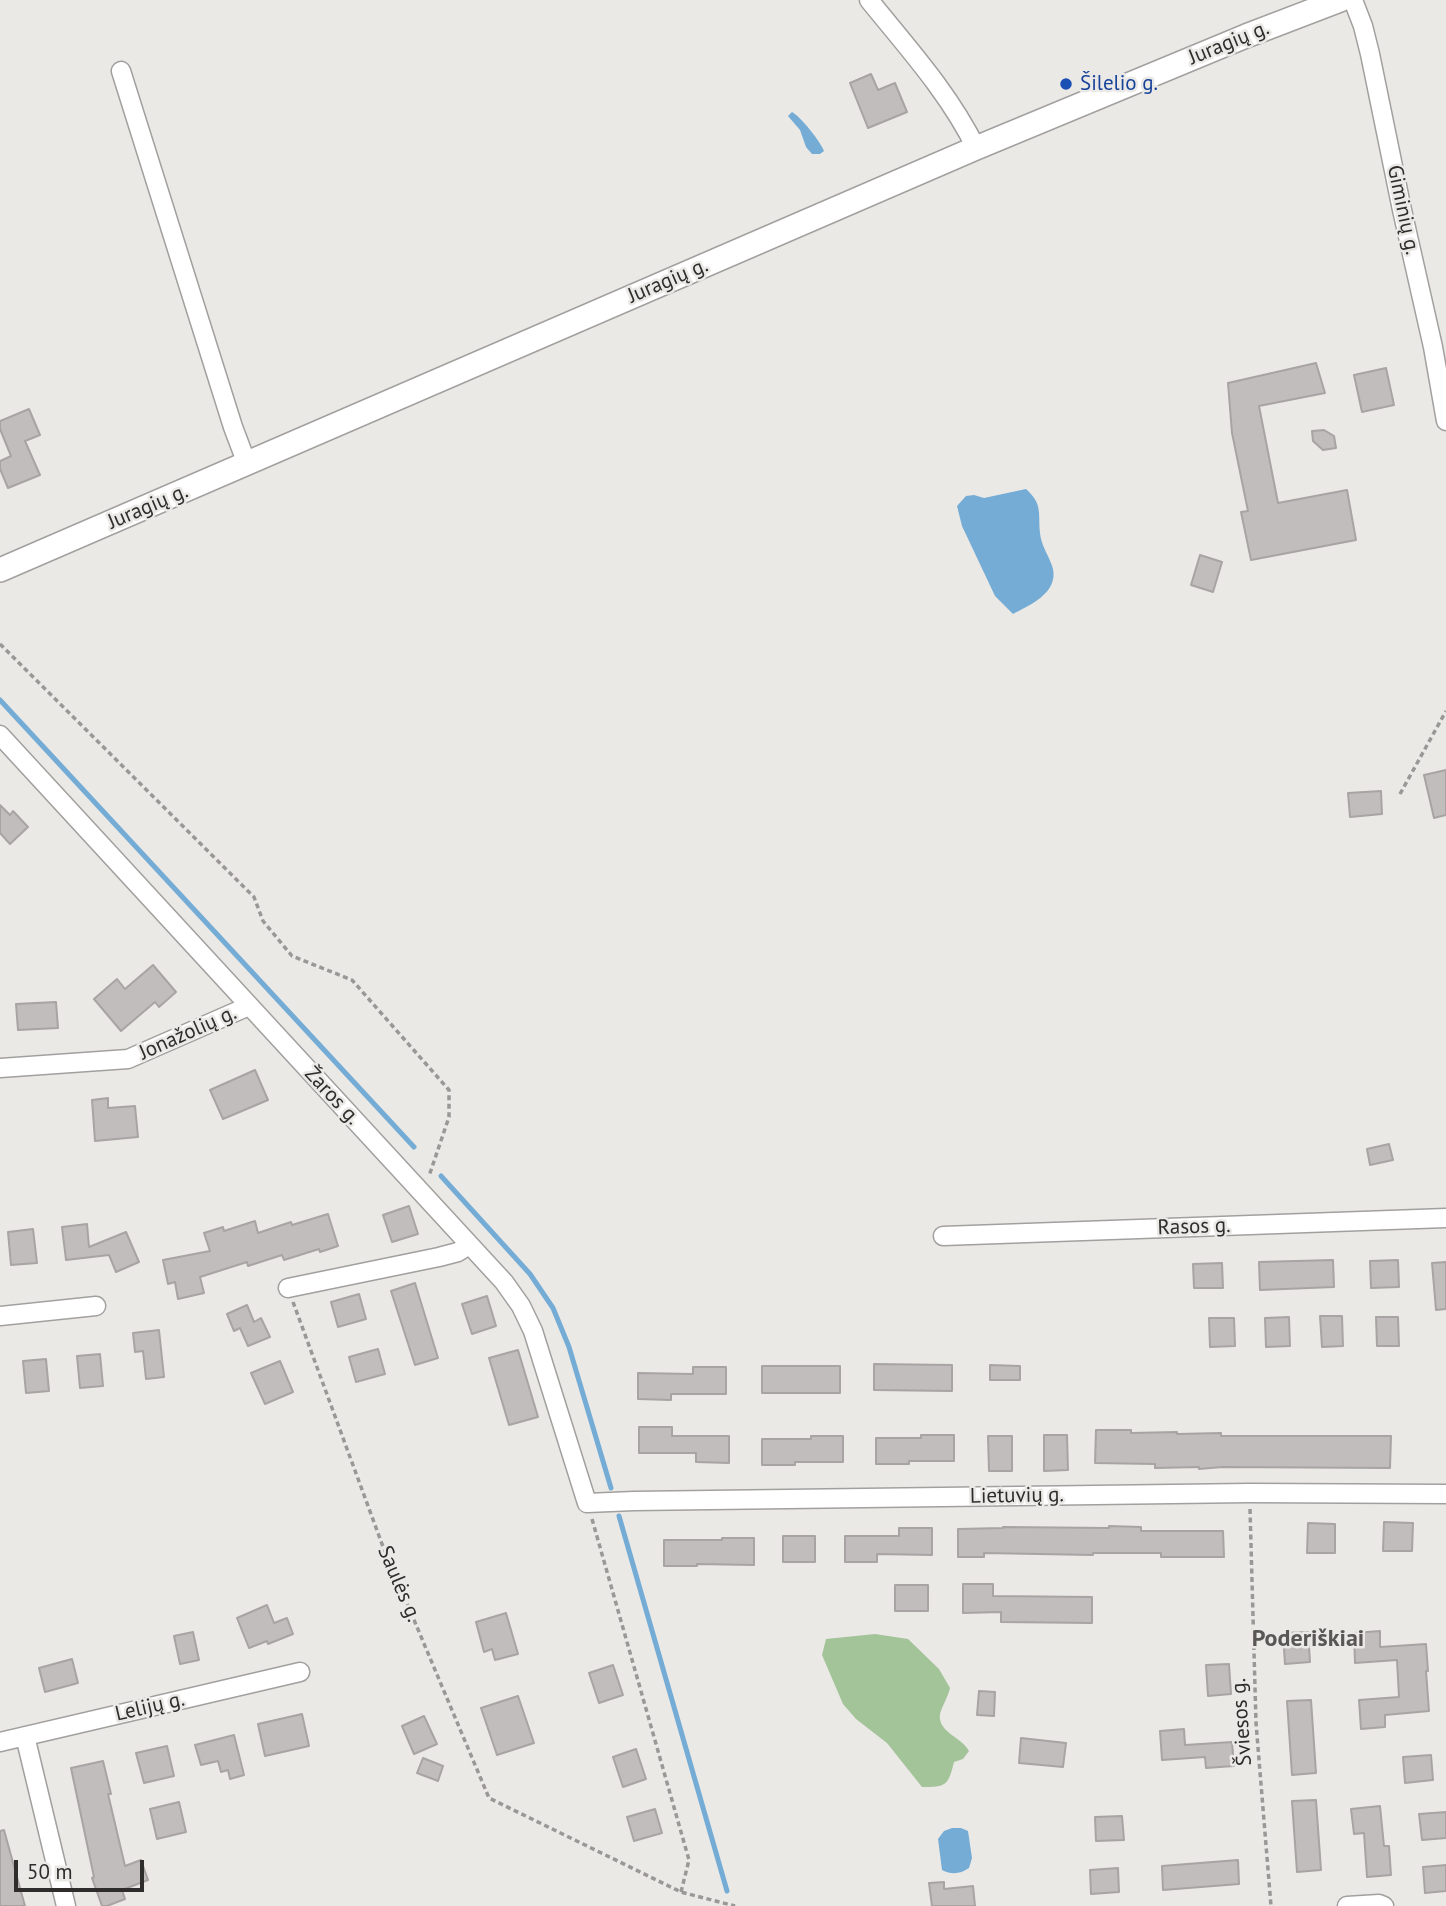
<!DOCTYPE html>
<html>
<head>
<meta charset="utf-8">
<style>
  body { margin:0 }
  #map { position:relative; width:1446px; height:1906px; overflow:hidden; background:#ebe9e6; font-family:"PT Sans",sans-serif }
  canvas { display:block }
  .scale { position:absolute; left:14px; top:1860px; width:130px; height:32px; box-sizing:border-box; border:4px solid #2e2d2c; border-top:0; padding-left:9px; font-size:21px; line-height:24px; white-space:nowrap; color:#2e2d2c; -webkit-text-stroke:5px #ebe9e6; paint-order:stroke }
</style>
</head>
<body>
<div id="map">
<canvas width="1446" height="1906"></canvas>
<div class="scale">50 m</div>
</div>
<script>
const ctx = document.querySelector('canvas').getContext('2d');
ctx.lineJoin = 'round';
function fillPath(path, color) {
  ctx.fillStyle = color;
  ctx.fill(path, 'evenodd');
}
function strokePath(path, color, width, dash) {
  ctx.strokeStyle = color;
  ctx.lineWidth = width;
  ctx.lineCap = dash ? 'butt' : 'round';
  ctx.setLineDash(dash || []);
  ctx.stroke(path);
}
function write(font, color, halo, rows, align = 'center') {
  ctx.font = font + ' "PT Sans",sans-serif';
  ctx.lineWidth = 5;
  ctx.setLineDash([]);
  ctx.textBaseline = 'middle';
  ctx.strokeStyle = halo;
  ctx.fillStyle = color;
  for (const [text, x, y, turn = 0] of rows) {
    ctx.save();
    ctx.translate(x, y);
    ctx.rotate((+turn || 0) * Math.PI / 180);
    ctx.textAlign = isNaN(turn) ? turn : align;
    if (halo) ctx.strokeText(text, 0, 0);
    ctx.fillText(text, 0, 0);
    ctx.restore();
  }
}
const green = new Path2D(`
  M 875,1634 L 908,1639 L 939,1669 L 950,1688 C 948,1697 942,1706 940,1714 C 937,1732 963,1738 969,1751 L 963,1759 L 954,1762 C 948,1786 946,1787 922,1787 L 887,1743 L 856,1719 L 843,1704 L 822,1655 L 826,1639 Z`);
const water = new Path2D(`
  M 792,112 C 800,116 821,142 824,151 L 820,154 L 812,154 L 806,147 L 800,130 L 788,116 Z
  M 1026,489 C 1043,504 1038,513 1040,533 C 1041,546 1050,557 1053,569 C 1058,593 1030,605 1013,614 L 995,596 L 962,526 L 957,506 L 966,496 L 974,495 L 984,498 Z
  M 952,1828 L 961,1828 L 968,1831 L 972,1858 L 969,1868 C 960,1874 952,1875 942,1870 L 938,1839 L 944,1831 Z`);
const stream = new Path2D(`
  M 0,700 L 414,1147
  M 441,1176 L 530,1274 L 553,1308 L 569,1347 L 611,1488
  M 619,1516 L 727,1891`);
const building = new Path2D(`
  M 871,74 L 878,90 L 895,83 L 907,112 L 868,128 L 850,83 Z
  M 1316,363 L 1325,393 L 1259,406 L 1278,503 L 1347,490 L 1356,540 L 1251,560 L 1241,512 L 1248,511 L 1232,433 L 1228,383 Z
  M 1386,368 L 1394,405 L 1362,412 L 1354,375 Z
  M 29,409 L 40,435 L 25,441 L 40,475 L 8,488 L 0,469 L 0,461 L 11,456 L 0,429 L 0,421 Z
  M 1324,430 L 1334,436 L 1336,448 L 1323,450 L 1313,441 L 1312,431 Z
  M 1200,555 L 1222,562 L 1213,592 L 1191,585 Z
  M 1446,770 L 1446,815 L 1434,818 L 1424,775 Z
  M 1381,791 L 1382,814 L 1350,817 L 1348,793 Z
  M 0,805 L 10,815 L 13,811 L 28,827 L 10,844 L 0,833 Z
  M 153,965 L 176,992 L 159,1007 L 155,1002 L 121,1031 L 94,999 L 117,979 L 125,989 Z
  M 56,1002 L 58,1028 L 18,1030 L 16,1004 Z
  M 255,1070 L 268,1100 L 223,1119 L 210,1090 Z
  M 108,1098 L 108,1108 L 135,1106 L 138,1137 L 95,1141 L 92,1100 Z
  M 1389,1144 L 1393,1160 L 1370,1165 L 1367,1149 Z
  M 409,1206 L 418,1234 L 392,1242 L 383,1215 Z
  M 328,1214 L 338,1246 L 320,1252 L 319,1249 L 284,1260 L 282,1255 L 248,1266 L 247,1262 L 200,1277 L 204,1293 L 178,1299 L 175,1282 L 168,1284 L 163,1260 L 210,1251 L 204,1233 L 223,1227 L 224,1231 L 255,1221 L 258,1233 L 291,1222 L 292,1225 Z
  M 87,1224 L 89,1247 L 126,1232 L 139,1262 L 116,1272 L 109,1255 L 66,1260 L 62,1227 Z
  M 33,1229 L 37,1263 L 11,1265 L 8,1232 Z
  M 1333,1260 L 1334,1287 L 1260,1290 L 1259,1262 Z
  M 1398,1260 L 1399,1287 L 1371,1288 L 1370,1261 Z
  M 1446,1262 L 1446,1309 L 1436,1310 L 1432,1263 Z
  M 1222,1263 L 1223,1288 L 1194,1288 L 1193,1264 Z
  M 415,1283 L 438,1358 L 415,1365 L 391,1291 Z
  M 359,1294 L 366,1319 L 338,1327 L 331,1302 Z
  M 487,1296 L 496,1326 L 472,1334 L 462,1304 Z
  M 247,1305 L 254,1322 L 261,1318 L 270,1337 L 248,1346 L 240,1328 L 234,1331 L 227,1314 Z
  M 1320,1316 L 1342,1316 L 1343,1346 L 1322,1347 Z
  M 1289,1317 L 1290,1346 L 1266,1347 L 1265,1318 Z
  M 1376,1317 L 1398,1317 L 1399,1346 L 1377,1346 Z
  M 1209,1318 L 1234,1318 L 1235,1346 L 1210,1347 Z
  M 159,1330 L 164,1377 L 146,1379 L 143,1351 L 135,1352 L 133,1333 Z
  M 378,1349 L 385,1374 L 356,1382 L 349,1357 Z
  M 518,1350 L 538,1417 L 509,1425 L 489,1358 Z
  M 100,1354 L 103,1386 L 80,1388 L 77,1356 Z
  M 46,1359 L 49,1391 L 26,1393 L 23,1361 Z
  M 280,1361 L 293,1392 L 265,1404 L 251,1373 Z
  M 874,1364 L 952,1365 L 952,1391 L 874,1390 Z
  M 990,1365 L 1020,1366 L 1020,1380 L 990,1380 Z
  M 762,1366 L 840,1366 L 840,1393 L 762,1393 Z
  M 693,1367 L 726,1367 L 726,1394 L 671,1394 L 671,1400 L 638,1399 L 638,1373 L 693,1374 Z
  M 639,1427 L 672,1427 L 672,1436 L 729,1436 L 729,1463 L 696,1462 L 696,1453 L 639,1453 Z
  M 1096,1430 L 1131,1430 L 1131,1433 L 1177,1432 L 1177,1434 L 1221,1433 L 1221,1436 L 1391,1436 L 1390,1468 L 1222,1467 L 1199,1469 L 1199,1467 L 1155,1468 L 1155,1464 L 1095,1463 Z
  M 921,1435 L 954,1435 L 954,1461 L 909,1461 L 909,1464 L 876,1464 L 876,1438 L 921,1438 Z
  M 1044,1435 L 1067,1435 L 1068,1470 L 1044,1471 Z
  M 811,1436 L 843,1436 L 843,1462 L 795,1462 L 795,1465 L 762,1465 L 762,1439 L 811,1439 Z
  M 988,1436 L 1012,1436 L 1012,1471 L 989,1471 Z
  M 1384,1522 L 1413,1523 L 1412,1551 L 1383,1551 Z
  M 1308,1523 L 1335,1524 L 1335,1553 L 1307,1553 Z
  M 1109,1526 L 1141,1527 L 1141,1531 L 1223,1531 L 1224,1557 L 1161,1557 L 1161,1553 L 1093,1553 L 1093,1555 L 984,1553 L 984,1557 L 958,1557 L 958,1529 L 1003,1528 L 1003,1527 L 1109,1528 Z
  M 899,1528 L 932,1528 L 932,1555 L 877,1554 L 877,1562 L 845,1562 L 845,1536 L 899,1536 Z
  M 783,1536 L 815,1536 L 815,1562 L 783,1562 Z
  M 722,1538 L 754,1538 L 754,1565 L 697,1564 L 697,1566 L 664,1566 L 664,1540 L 722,1540 Z
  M 963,1584 L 993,1584 L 993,1596 L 1092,1597 L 1092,1623 L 1001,1622 L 1001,1612 L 963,1613 Z
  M 895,1585 L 928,1585 L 928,1611 L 895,1611 Z
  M 267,1605 L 274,1623 L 287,1618 L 293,1634 L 268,1644 L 267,1641 L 249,1648 L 237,1618 Z
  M 506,1613 L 518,1654 L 495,1660 L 492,1649 L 484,1652 L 476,1622 Z
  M 1380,1631 L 1380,1647 L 1426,1644 L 1428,1671 L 1426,1671 L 1429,1711 L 1385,1715 L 1385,1727 L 1361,1729 L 1359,1700 L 1399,1697 L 1397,1660 L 1355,1663 L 1354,1633 Z
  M 193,1632 L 199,1660 L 180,1664 L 174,1636 Z
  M 1308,1632 L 1310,1662 L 1285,1664 L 1283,1633 Z
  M 72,1659 L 78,1683 L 45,1692 L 39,1668 Z
  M 1229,1664 L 1231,1694 L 1208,1696 L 1206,1665 Z
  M 613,1665 L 623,1695 L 599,1703 L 589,1673 Z
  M 979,1691 L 995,1692 L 994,1716 L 977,1715 Z
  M 518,1696 L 534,1743 L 497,1755 L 481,1708 Z
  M 1311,1700 L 1316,1773 L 1292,1775 L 1287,1701 Z
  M 302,1714 L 309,1746 L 265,1756 L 258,1724 Z
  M 424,1716 L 437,1744 L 414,1754 L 402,1726 Z
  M 1184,1729 L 1185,1745 L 1232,1742 L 1234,1766 L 1206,1768 L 1205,1757 L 1162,1760 L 1160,1731 Z
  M 234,1735 L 244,1775 L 230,1779 L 228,1770 L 221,1772 L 218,1761 L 201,1765 L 195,1745 Z
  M 1021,1738 L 1066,1743 L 1063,1767 L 1019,1763 Z
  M 167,1746 L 174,1776 L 144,1783 L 136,1753 Z
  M 636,1749 L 646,1779 L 623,1787 L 613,1757 Z
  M 1431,1755 L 1433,1780 L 1405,1783 L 1403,1757 Z
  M 423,1758 L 443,1766 L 438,1781 L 417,1773 Z
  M 103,1761 L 111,1794 L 108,1794 L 125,1866 L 141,1860 L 148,1880 L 122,1890 L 125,1899 L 107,1906 L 102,1906 L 92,1878 L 94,1877 L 71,1768 Z
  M 1316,1800 L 1321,1870 L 1297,1872 L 1292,1801 Z
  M 179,1802 L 186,1832 L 157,1839 L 150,1809 Z
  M 1380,1806 L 1384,1846 L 1389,1846 L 1391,1875 L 1367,1877 L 1364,1833 L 1354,1834 L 1351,1809 Z
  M 655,1809 L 662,1833 L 634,1841 L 627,1817 Z
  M 1446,1812 L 1446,1838 L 1422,1840 L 1419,1814 Z
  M 1122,1816 L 1124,1840 L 1096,1841 L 1095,1817 Z
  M 4,1830 L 25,1906 L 0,1906 L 0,1831 Z
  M 1238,1860 L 1239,1884 L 1163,1890 L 1162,1866 Z
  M 1446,1865 L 1446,1891 L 1425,1893 L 1423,1867 Z
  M 1118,1868 L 1119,1892 L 1091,1894 L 1090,1870 Z
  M 944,1882 L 944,1889 L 973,1886 L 975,1906 L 932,1906 L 929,1883 Z`);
const path = new Path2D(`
  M 0,644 L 254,897 L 263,921 L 292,956 L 352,980 L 449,1090 L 449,1117 L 429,1176
  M 1400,794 L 1446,711
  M 293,1302 L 382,1544 L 489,1798 L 681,1892 L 735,1906
  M 1250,1509 L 1256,1723 L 1271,1906
  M 592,1519 L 689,1860 L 681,1892`);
const minor = new Path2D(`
  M 869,0 C 907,47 949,93 976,148
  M 1353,0 L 1363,26 L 1370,54 L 1402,210 L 1433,347 L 1446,421
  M 121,71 L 233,427 L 247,464
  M 0,735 L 504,1282 L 521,1306 L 533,1331 L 587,1503 L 634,1501 L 1249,1493 L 1446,1494
  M 0,1068 L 128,1059 L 249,1006
  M 943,1236 L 1446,1218
  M 288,1288 L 439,1257 L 458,1252 L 469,1245
  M 0,1316 L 96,1306
  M 25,1736 L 66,1906
  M 0,1742 L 300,1672
  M 1347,1906 L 1379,1904 L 1384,1906`);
const major = new Path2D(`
  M 0,570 L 976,148 L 1246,36 L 1340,0`);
const markers = [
  [1066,84,7,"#1a4fb4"]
];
const streetNames = [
  ["Juragių g.",1229,43,-22],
  ["Giminių g.",1403,210,78],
  ["Juragių g.",668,281,-23],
  ["Juragių g.",148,507,-23],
  ["Jonažolių g.",188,1033,-24],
  ["Žaros g.",332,1096,47],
  ["Rasos g.",1194,1227,-2],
  ["Lietuvių g.",1017,1496,-1],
  ["Saulės g.",399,1584,67],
  ["Lelijų g.",150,1707,-13],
  ["Šviesos g.",1242,1722,-94]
];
const transitNames = [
  ["Šilelio g.",1080,84]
];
const quarterNames = [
  ["Poderiškiai",1308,1639]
];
fillPath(green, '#a3c399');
fillPath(water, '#74acd5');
strokePath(stream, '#74acd5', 5);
fillPath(building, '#c0bdbc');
strokePath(building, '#a7a4a3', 2);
strokePath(minor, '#a2a09e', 21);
strokePath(major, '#a2a09e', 26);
strokePath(path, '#9a9896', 3.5, [5, 3.5]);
strokePath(minor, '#fff', 18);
strokePath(major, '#fff', 23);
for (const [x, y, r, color] of markers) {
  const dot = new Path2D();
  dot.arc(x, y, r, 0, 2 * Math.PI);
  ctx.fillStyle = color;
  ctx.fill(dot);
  strokePath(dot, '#ebe9e6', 2.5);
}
write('21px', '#2e2d2c', '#ebe9e6', streetNames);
write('21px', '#164399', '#ebe9e6', transitNames, 'left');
write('bold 24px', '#595755', '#ebe9e6', quarterNames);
</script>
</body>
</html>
